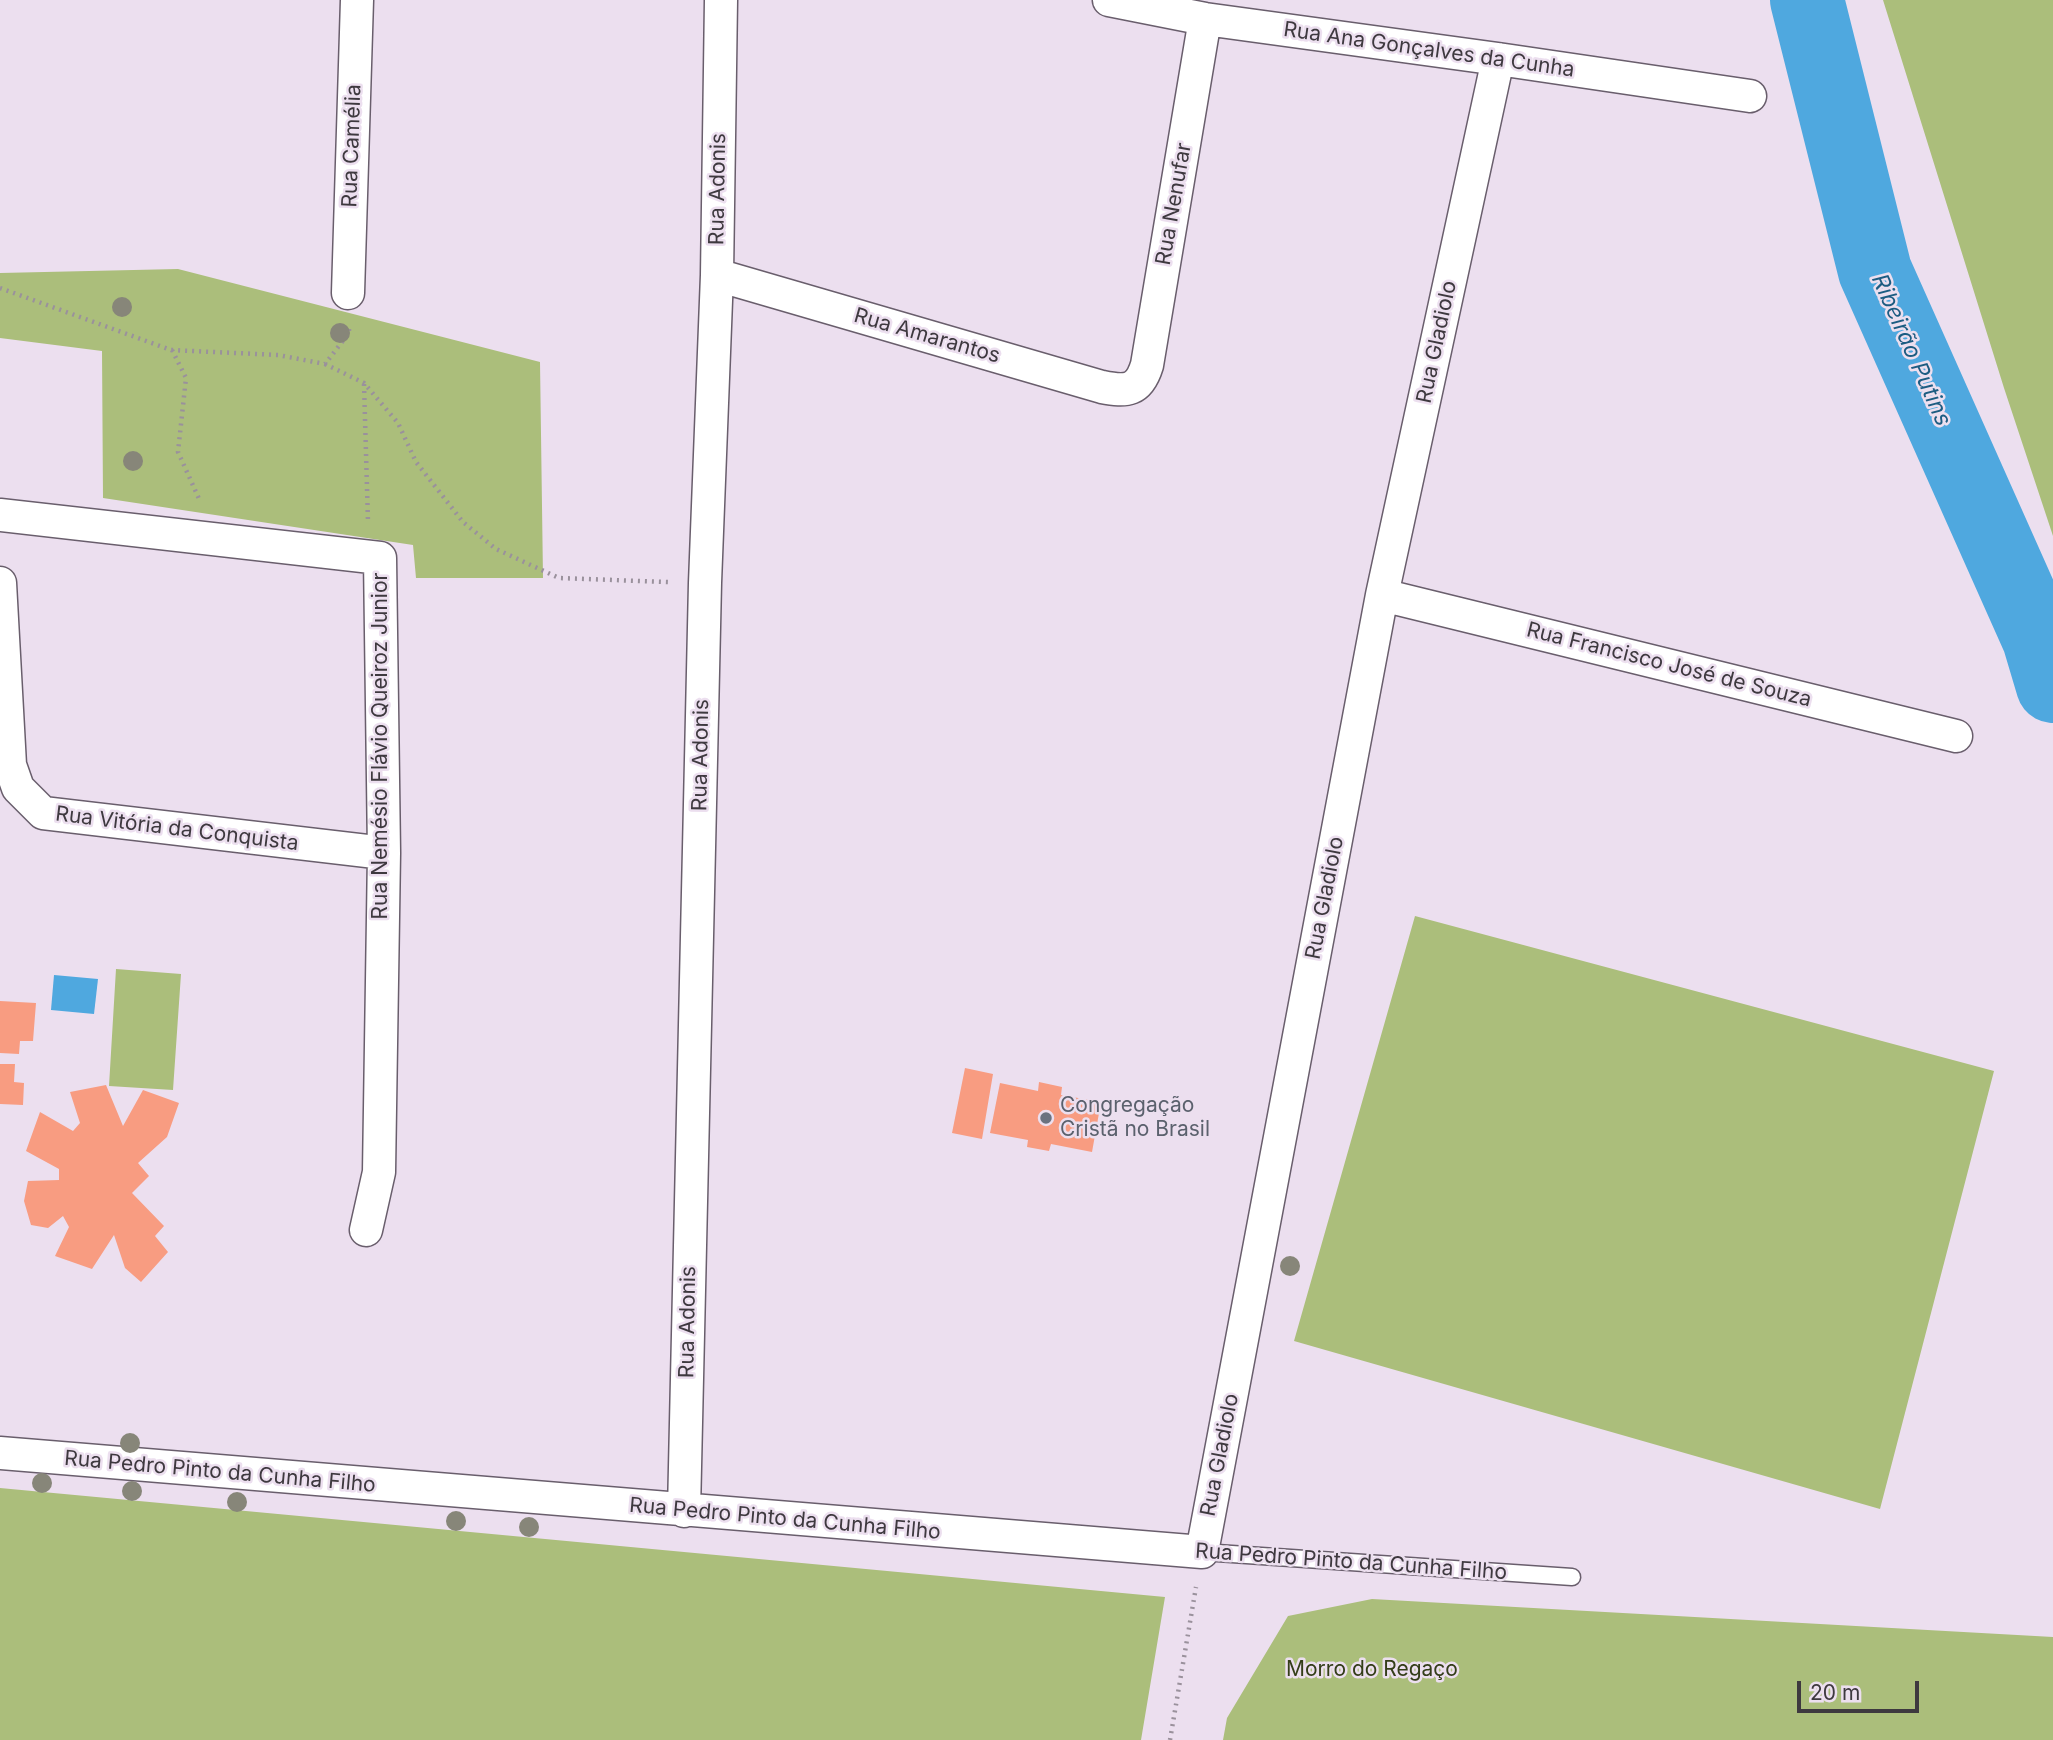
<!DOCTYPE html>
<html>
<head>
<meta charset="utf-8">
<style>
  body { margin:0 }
  #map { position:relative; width:2053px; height:1740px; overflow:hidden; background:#ecdfef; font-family:Inter,sans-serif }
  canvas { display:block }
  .scale { position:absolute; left:1797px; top:1681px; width:122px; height:32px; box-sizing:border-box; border:4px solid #3e393f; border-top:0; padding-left:9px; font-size:21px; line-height:24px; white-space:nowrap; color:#3e393f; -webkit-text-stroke:5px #ecdfef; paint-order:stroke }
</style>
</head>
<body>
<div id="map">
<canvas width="2053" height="1740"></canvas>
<div class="scale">20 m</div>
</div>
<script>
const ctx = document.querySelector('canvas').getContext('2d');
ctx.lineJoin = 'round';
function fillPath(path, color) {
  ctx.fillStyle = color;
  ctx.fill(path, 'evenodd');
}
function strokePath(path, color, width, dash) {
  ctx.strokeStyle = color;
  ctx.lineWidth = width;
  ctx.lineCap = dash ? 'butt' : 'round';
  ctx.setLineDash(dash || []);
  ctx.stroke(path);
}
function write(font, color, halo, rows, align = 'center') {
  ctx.font = font + ' Inter,sans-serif';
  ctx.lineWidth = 5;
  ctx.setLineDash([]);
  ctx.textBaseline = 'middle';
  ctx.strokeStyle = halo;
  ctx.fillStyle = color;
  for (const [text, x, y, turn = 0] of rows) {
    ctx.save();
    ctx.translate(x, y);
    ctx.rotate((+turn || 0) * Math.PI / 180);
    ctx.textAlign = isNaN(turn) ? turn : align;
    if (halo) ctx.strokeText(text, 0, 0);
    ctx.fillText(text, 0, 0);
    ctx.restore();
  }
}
const green = new Path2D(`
  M 1883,0 L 2053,0 L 2053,536 L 2004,388 Z
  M 178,269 L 540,362 L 543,578 L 416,578 L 413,545 L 103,498 L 102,351 L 0,338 L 0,273 Z
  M 1415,916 L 1994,1071 L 1880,1509 L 1294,1341 Z
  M 116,969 L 181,974 L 173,1090 L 109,1086 Z
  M 0,1488 L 1165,1597 L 1141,1740 L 0,1740 Z
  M 1372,1599 L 2053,1637 L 2053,1740 L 1223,1740 L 1227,1718 L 1288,1616 Z`);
const water = new Path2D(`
  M 54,975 L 98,979 L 94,1014 L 51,1010 Z`);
const river = new Path2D(`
  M 1807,0 L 1875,271 L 2039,639 L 2053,686`);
const building = new Path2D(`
  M 0,1001 L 36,1003 L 33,1041 L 20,1041 L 19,1054 L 0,1053 Z
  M 0,1064 L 15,1064 L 14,1082 L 24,1083 L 23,1105 L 0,1104 Z
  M 965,1068 L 993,1074 L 982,1139 L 952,1133 Z
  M 1039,1082 L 1062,1087 L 1061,1095 L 1101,1102 L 1092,1152 L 1051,1144 L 1049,1151 L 1027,1147 L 1028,1140 L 990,1133 L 1000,1083 L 1038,1091 Z
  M 106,1085 L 123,1126 L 143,1090 L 179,1103 L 167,1137 L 138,1163 L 149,1176 L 132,1193 L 164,1226 L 155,1236 L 168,1252 L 141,1282 L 125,1268 L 114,1235 L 92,1269 L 55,1256 L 69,1227 L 63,1216 L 48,1228 L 31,1225 L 24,1201 L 28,1181 L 59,1180 L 59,1169 L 26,1151 L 40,1112 L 73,1131 L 80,1123 L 70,1092 Z`);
const path = new Path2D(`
  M 0,288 L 171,350 L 278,355 L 325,364 L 349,333 L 349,329
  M 172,350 L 186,378 L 178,452 L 200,501
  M 325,364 L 364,383 L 398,423 L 416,462 L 463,522 L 496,549 L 559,578 L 668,582
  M 364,384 L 368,522
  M 1170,1740 L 1196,1587`);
const lane = new Path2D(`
  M 1202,1552 L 1572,1577`);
const street = new Path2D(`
  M 1109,0 L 1205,19 L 1498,59 L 1750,96
  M 717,275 L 1102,387 C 1127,392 1139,391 1147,365 L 1205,19
  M 348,293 L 357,0
  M 0,515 L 380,558 L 384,853 L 379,1172 L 366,1230
  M 0,583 L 10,765 L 18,788 L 43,813 L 384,853
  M 1382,595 L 1956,736
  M 0,1453 L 1202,1552 L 1382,595 L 1498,59
  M 684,1511 L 705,583 L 717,275 L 721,0`);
const trees = [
  [122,307],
  [340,333],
  [133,461],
  [1290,1266],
  [130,1443],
  [42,1483],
  [132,1491],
  [237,1502],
  [456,1521],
  [529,1527]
];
const markers = [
  [1046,1118,7,"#6b7280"]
];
const streetNames = [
  ["Rua Ana Gonçalves da Cunha",1429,50,8],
  ["Rua Camélia",352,146,-88],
  ["Rua Adonis",718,189,-89],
  ["Rua Nenufar",1174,204,-80],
  ["Rua Amarantos",927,336,16],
  ["Rua Gladiolo",1437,342,-78],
  ["Rua Francisco José de Souza",1669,665,14],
  ["Rua Nemésio Flávio Queiroz Junior",381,746,-90],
  ["Rua Adonis",701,755,-89],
  ["Rua Vitória da Conquista",177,829,7],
  ["Rua Gladiolo",1325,898,-79],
  ["Rua Adonis",688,1322,-89],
  ["Rua Gladiolo",1220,1455,-79],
  ["Rua Pedro Pinto da Cunha Filho",220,1472,5],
  ["Rua Pedro Pinto da Cunha Filho",785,1519,5],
  ["Rua Pedro Pinto da Cunha Filho",1351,1562,4]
];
const worshipNames = [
  ["Congregação",1060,1106],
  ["Cristã no Brasil",1060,1130]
];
const parkNames = [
  ["Morro do Regaço",1372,1670]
];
const waterNames = [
  ["Ribeirão Putins",1911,350,66]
];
fillPath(green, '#abbe7b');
fillPath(water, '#4fa8df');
strokePath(river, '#4fa8df', 74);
fillPath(building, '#f89c81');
strokePath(lane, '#695e6c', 19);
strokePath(street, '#695e6c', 35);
strokePath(path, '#9a919c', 4.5, [2, 5]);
strokePath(lane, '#fff', 16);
strokePath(street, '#fff', 32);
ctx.fillStyle = '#878679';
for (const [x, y] of trees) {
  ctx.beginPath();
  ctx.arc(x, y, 10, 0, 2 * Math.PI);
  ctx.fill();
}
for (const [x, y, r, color] of markers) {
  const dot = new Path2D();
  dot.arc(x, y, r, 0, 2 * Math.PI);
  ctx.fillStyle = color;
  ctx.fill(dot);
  strokePath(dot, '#ecdfef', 2.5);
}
write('21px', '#3e393f', '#ecdfef', streetNames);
write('21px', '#5b616d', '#ecdfef', worshipNames, 'left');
write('21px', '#343e19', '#ecdfef', parkNames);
write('italic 23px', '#1c5c82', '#ecdfef', waterNames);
</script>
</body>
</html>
